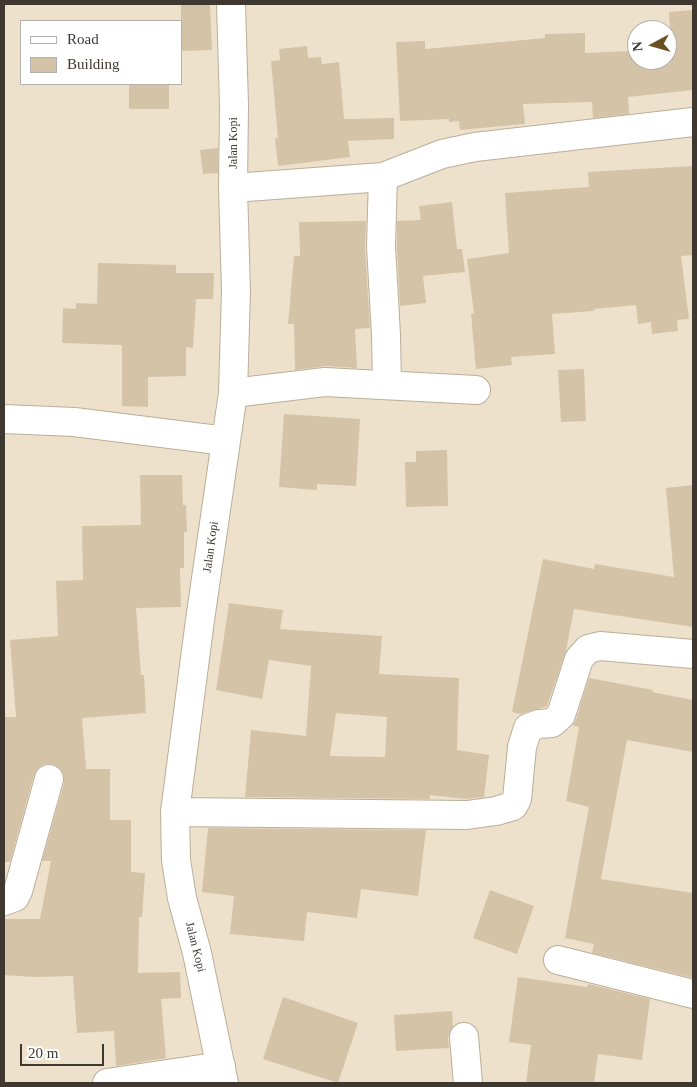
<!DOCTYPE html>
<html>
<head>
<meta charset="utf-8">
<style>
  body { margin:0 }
  #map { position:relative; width:697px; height:1087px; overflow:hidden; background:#eee1cb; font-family:Georgia,serif }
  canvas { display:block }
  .frame { position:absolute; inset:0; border:5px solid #3e3830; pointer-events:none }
  .legend { position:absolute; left:20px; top:20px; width:162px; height:65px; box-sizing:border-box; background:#fff; border:1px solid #b2afac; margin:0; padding:6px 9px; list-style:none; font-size:15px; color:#3e3830 }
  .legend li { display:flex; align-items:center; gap:10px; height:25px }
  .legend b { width:25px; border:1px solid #b2afac }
  .north { position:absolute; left:627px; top:20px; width:50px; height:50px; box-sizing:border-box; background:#fff; border:1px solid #b2afac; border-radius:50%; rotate:264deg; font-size:14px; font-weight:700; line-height:20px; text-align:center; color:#3e3830 }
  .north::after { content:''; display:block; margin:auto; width:18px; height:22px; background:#6b5122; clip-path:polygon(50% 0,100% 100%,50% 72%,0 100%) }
  .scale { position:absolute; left:20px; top:1044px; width:84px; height:22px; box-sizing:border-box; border:2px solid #3e3830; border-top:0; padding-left:6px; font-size:15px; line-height:18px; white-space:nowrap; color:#3e3830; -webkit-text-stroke:4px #fff; paint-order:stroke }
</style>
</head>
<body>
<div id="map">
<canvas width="697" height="1087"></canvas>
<div class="frame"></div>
<ul class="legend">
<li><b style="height:6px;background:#fff"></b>Road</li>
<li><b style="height:14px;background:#d4c3a7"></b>Building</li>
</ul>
<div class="north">N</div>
<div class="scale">20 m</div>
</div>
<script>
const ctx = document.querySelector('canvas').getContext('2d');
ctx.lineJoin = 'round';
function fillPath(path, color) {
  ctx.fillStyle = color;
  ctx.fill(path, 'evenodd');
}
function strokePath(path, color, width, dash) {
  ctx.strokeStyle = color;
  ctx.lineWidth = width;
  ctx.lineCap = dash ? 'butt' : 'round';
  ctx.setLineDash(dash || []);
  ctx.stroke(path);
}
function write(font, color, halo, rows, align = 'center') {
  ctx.font = font + ' Georgia,serif';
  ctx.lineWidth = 4.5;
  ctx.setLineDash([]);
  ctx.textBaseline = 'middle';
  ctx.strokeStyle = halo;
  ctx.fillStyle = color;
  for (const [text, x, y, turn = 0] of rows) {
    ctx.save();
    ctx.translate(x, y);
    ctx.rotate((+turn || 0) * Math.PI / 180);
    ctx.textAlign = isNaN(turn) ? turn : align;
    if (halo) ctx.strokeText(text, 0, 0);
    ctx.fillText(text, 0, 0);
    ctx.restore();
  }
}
const building = new Path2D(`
  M 210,4 L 212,50 L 181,51 L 181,5 Z
  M 693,10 L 693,90 L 628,97 L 629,114 L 593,118 L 592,102 L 523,104 L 525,124 L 460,130 L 459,121 L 449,122 L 449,119 L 400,121 L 396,42 L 425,41 L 425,49 L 545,38 L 545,34 L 585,33 L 585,53 L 630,51 L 637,50 L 637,60 L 667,60 L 667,47 L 671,46 L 669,12 Z
  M 307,46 L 308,58 L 321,57 L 322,64 L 339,62 L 344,119 L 394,118 L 394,139 L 348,141 L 350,157 L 278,166 L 275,138 L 278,138 L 271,61 L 280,60 L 279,49 Z
  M 129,84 L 169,84 L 169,109 L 129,109 Z
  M 218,148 L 218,173 L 203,174 L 200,150 Z
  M 693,166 L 693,255 L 681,256 L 689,319 L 677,320 L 678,331 L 652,334 L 651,322 L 638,324 L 636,305 L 594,309 L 594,311 L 552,314 L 555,354 L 511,357 L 512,365 L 476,369 L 471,314 L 474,314 L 467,259 L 509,253 L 505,193 L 589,187 L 588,172 Z
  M 452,202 L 457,249 L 462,249 L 465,272 L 423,276 L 426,303 L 400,306 L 397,246 L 397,221 L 421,220 L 419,206 Z
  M 366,221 L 365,247 L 370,328 L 355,329 L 357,368 L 326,366 L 295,370 L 294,324 L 288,324 L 294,256 L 300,256 L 299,222 Z
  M 98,263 L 176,265 L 176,273 L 214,273 L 213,299 L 196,299 L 193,348 L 186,347 L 186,376 L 148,377 L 148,407 L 122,406 L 122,345 L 62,343 L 63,308 L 76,309 L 76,303 L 97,304 Z
  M 584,369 L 586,421 L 561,422 L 558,370 Z
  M 284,414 L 360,419 L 356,486 L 317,484 L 317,490 L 279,487 Z
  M 447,450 L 448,506 L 406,507 L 405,462 L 416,462 L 416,451 Z
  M 140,475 L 182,475 L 183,505 L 186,505 L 187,532 L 184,532 L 184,568 L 180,568 L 181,607 L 136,608 L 141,675 L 144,675 L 146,713 L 82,718 L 86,769 L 110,769 L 110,820 L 131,820 L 131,872 L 145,873 L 142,917 L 139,917 L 138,973 L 180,972 L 181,998 L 161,999 L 166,1058 L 116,1066 L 114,1031 L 77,1033 L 73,976 L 34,977 L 4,975 L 4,919 L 40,919 L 51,861 L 42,861 L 64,783 L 64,776 L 60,768 L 53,764 L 45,764 L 38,768 L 34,775 L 10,862 L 4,862 L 4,717 L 16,717 L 10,640 L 58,636 L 56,581 L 83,580 L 82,526 L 141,525 Z
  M 693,485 L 693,627 L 574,609 L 566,651 L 547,706 L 521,714 L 512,712 L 543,559 L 594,569 L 595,564 L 674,577 L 666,488 Z
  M 229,603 L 283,610 L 280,629 L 382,636 L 379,674 L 459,678 L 457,750 L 489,755 L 484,797 L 466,799 L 430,795 L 430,799 L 245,797 L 251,730 L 306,736 L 311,666 L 269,660 L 262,699 L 216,690 ZM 336,713 L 387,717 L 385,757 L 330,756 Z
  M 589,678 L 653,690 L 652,692 L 693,700 L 693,752 L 627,740 L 601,879 L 693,893 L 693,978 L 592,953 L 594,944 L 565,938 L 589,807 L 566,801 L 579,727 L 572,725 L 576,720 Z
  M 208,828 L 426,830 L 418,896 L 361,889 L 357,918 L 307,912 L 304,941 L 230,934 L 234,896 L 202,892 Z
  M 490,890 L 534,906 L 517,954 L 473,938 Z
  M 518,977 L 587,987 L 588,984 L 650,999 L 642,1060 L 598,1054 L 594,1083 L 526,1083 L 531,1045 L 509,1042 Z
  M 283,997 L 358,1023 L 338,1083 L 263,1059 Z
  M 452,1011 L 453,1027 L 450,1031 L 448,1038 L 449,1048 L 396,1051 L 394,1015 Z`);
const minor = new Path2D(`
  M 383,177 L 381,246 L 386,335 L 387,384
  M 233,188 L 383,177 L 442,154 L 475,147 L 693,122
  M 233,393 L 325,382 L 476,390
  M 4,419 L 74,422 L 226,441
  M 175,812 L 467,815 L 496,811 L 513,806 L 517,799 L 522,747 L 528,728 L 539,724 L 552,723 L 561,715 L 579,659 L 588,649 L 600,646 L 693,654
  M 4,901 L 15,897 L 18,891 L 49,779
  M 558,960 L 693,994
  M 464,1037 L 468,1083
  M 107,1083 L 221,1066
  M 224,1083 L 197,953 L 182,898 L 176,860 L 175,812 L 200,620 L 233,393 L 236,291 L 233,188 L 234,105 L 231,4`);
const streetNames = [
  ["Jalan Kopi",234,143,-90],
  ["Jalan Kopi",211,547,-82],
  ["Jalan Kopi",195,947,76]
];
fillPath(building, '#d4c3a7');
strokePath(minor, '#bbae99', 30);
strokePath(minor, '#fff', 28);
write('12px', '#3e3830', '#fff', streetNames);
</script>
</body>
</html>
